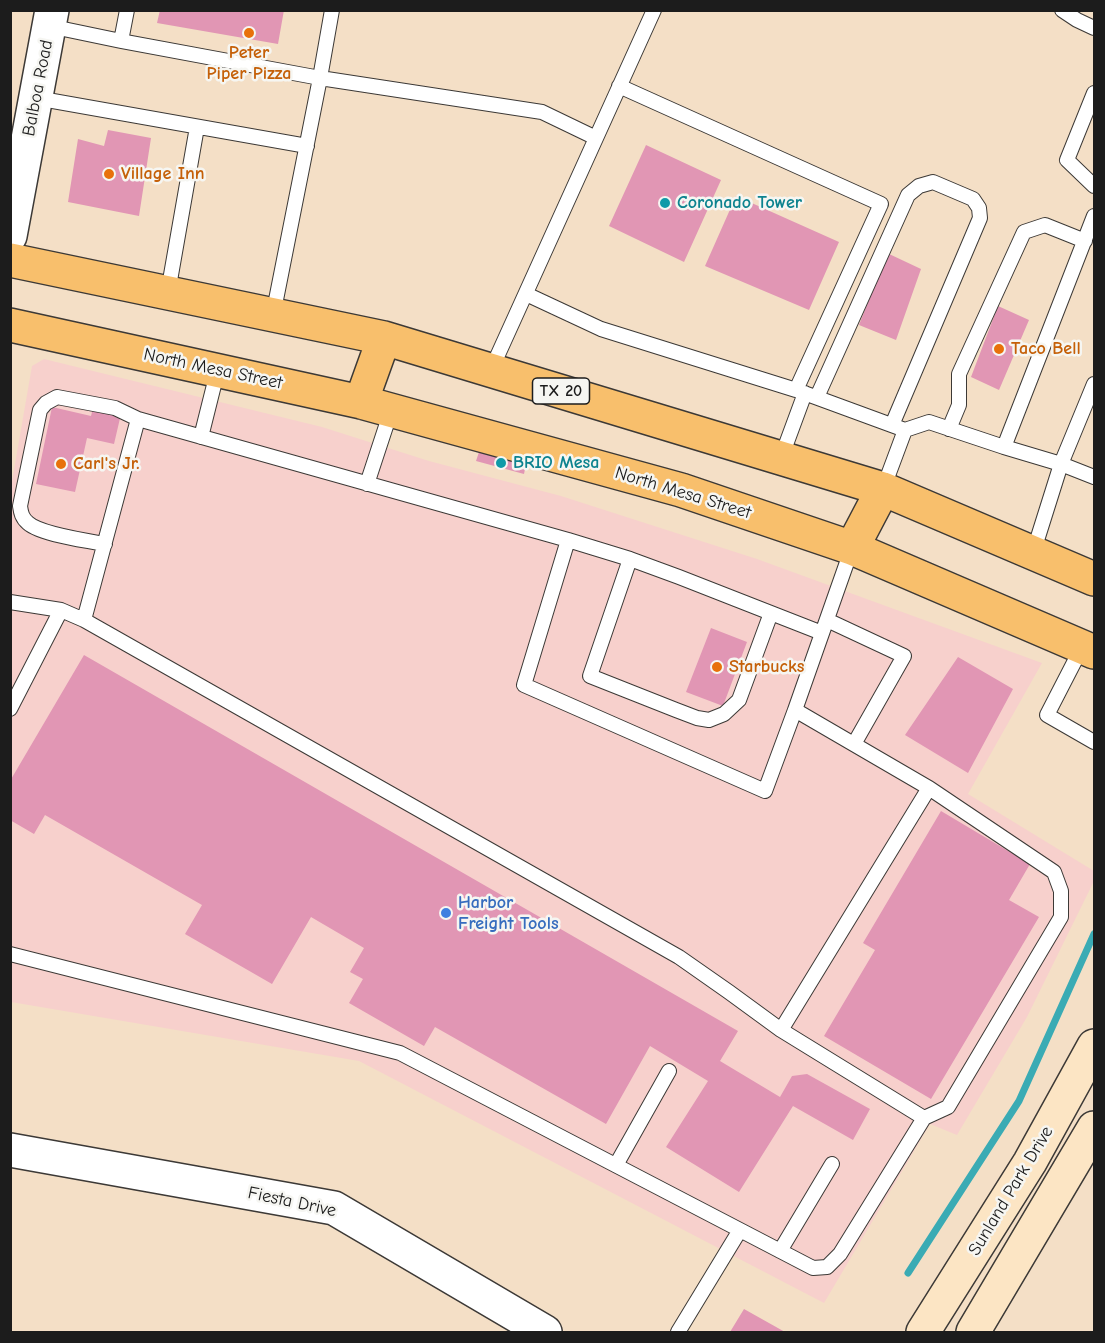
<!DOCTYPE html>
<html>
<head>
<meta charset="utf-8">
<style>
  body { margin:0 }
  #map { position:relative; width:1105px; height:1343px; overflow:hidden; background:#f4dfc6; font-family:"Comic Neue",sans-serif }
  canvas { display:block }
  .frame { position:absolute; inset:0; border:12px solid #1c1c1c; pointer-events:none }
</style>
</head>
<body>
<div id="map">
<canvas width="1105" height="1343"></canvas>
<div class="frame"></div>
</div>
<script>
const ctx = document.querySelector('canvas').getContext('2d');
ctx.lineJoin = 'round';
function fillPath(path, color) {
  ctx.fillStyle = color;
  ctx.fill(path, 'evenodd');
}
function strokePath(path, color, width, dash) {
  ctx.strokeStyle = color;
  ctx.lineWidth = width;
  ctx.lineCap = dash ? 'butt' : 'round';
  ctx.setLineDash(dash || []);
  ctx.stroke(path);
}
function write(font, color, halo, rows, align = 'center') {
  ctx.font = font + ' "Comic Neue",sans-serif';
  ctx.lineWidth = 5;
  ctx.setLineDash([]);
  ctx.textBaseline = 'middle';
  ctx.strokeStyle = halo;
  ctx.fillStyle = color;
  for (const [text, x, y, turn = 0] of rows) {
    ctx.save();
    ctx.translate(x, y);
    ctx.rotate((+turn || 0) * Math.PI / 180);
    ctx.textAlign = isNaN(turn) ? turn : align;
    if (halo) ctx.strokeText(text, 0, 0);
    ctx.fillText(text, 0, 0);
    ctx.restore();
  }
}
const built = new Path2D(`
  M 44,359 L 322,427 L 429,461 L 561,496 L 757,559 L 1042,663 L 968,794 L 1094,871 L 1094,881 L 1027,1017 L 957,1135 L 930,1124 L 824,1303 L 359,1061 L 11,1002 L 11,487 L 32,366 Z`);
const stream = new Path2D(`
  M 908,1273 L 1019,1101 L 1094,934`);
const building = new Path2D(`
  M 160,10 L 284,10 L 278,44 L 157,23 Z
  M 108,130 L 151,138 L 139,216 L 68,202 L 78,139 L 104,146 Z
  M 646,145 L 721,180 L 684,262 L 609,226 Z
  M 736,196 L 839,242 L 809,310 L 705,266 Z
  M 887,253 L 921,269 L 896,340 L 859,325 Z
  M 998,306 L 1029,320 L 999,390 L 971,377 Z
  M 52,407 L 91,416 L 93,408 L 121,414 L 114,444 L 87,438 L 75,492 L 36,484 Z
  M 479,452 L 526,464 L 524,474 L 476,461 Z
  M 711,628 L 747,642 L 723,706 L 686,692 Z
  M 84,655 L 738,1031 L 720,1061 L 780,1097 L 792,1076 L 807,1074 L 870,1109 L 853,1140 L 793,1106 L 739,1192 L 666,1147 L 708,1081 L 650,1046 L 606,1124 L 435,1027 L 424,1046 L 349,1003 L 363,979 L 350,972 L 364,948 L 311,917 L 272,984 L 185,934 L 202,905 L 45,815 L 34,834 L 10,820 L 10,781 Z
  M 958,657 L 1013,689 L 968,773 L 905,735 Z
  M 941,811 L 1030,864 L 1009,900 L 1039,917 L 931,1099 L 824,1036 L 875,950 L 863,943 Z
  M 744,1309 L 785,1332 L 730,1332 Z`);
const service = new Path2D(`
  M 1062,10 L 1077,20 L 1094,28
  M 49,26 L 121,41 L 320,78 L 542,112 L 596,138
  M 121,41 L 127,10
  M 619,86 L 881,204 L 796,390
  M 1094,93 L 1067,160 L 1094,186
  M 36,98 L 307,146
  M 168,292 L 197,127
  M 526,294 L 601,329 L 796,390 L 905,430 L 929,422 L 1004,447 L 1061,464 L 1094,477
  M 273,315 L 320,78 L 332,10
  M 491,370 L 654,10
  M 817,397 L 908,195 L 919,186 L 933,182 L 973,199 L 979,208 L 980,218 L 892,425
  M 949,429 L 959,405 L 959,374 L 1024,232 L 1045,225 L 1085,241
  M 201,437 L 218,369
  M 1004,447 L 1094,216
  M 781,458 L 805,393
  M 367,484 L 391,411
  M 883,489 L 905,430
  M 568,540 L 524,685 L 765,791 L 795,710
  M 105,544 C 87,541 40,534 28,523 C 22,518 21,513 20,506 L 40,410 L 46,403 L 57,397 L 115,408 L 138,419
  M 852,548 L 795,710 L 929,788 L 1054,872 L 1061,891 L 1061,917 L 948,1107 L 924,1118
  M 1033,553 L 1061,464 L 1094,384
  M 630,559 L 590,676 L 676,710 L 697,718 L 709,720 L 724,714 L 739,700 L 771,613
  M 10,602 L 61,610 L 84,620
  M 827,620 L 904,656 L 854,744
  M 1082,647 L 1047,715 L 1094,742
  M 10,709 L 61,610
  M 10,954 L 400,1053 L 740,1230
  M 781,1030 L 929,788
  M 616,1165 L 669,1071
  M 780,1251 L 832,1164
  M 678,1332 L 740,1230 L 813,1268 L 827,1267 L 840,1254 L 924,1118 L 781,1030 L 729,992 L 679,957 L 84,620 L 138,419 L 568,540 L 630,559 L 679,577 L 822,633`);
const tertiary = new Path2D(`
  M 10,236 L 52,10
  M 10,1150 L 334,1208 L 545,1332`);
const secondary = new Path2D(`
  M 923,1332 L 1030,1162 L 1094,1046
  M 973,1332 L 1094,1128`);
const primary = new Path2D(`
  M 10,260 L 384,338 L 883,489 L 1094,579
  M 10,325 L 361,402 L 681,490 L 852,548 L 1094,652
  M 361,402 L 384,338
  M 852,548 L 883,489`);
const markers = [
  [249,33,6,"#e8710a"],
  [109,174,6,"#e8710a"],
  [665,203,6,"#0f9aa8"],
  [999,349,6,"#e8710a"],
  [501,463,6,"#0f9aa8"],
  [61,464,6,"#e8710a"],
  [717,667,6,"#e8710a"],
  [446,913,6,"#3f7fe0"]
];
const shields = [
  [561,391,57]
];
const shieldNames = [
  ["TX 20",561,391]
];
const foodNames = [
  ["Peter",249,53,"center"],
  ["Piper Pizza",249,74,"center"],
  ["Village Inn",121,174],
  ["Taco Bell",1011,349],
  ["Carl's Jr.",73,464],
  ["Starbucks",729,667]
];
const streetNames = [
  ["Balboa Road",38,88,-79],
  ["North Mesa Street",213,369,12],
  ["North Mesa Street",683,493,17],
  ["Sunland Park Drive",1011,1191,-59],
  ["Fiesta Drive",292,1202,12]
];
const cultureNames = [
  ["Coronado Tower",677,203],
  ["BRIO Mesa",513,463]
];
const shopNames = [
  ["Harbor",458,903],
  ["Freight Tools",458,924]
];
fillPath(built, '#f7d0cc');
strokePath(stream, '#3aabb4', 7);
fillPath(building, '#e196b4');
strokePath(service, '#3c3936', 16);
strokePath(tertiary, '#3c3936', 36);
strokePath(secondary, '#3c3936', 36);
strokePath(primary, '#3c3936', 36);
strokePath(service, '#fff', 14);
strokePath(tertiary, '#fff', 33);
strokePath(secondary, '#fce5c4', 33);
strokePath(primary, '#f8bf6c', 33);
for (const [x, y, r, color] of markers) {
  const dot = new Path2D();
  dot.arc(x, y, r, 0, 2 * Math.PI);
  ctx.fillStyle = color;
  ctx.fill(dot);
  strokePath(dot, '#f6f6f2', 2);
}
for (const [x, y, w] of shields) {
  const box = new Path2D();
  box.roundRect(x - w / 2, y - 13, w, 26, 4.5);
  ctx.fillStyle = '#f6f6f2';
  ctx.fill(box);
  strokePath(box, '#1c1c1c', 1.5);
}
write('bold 16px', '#1c1c1c', null, shieldNames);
write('bold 18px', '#c56008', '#f6f6f2', foodNames, 'left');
write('18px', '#1c1c1c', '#f6f6f2', streetNames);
write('bold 18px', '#0d838f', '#f6f6f2', cultureNames, 'left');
write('bold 18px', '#366cbe', '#f6f6f2', shopNames, 'left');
</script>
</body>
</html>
